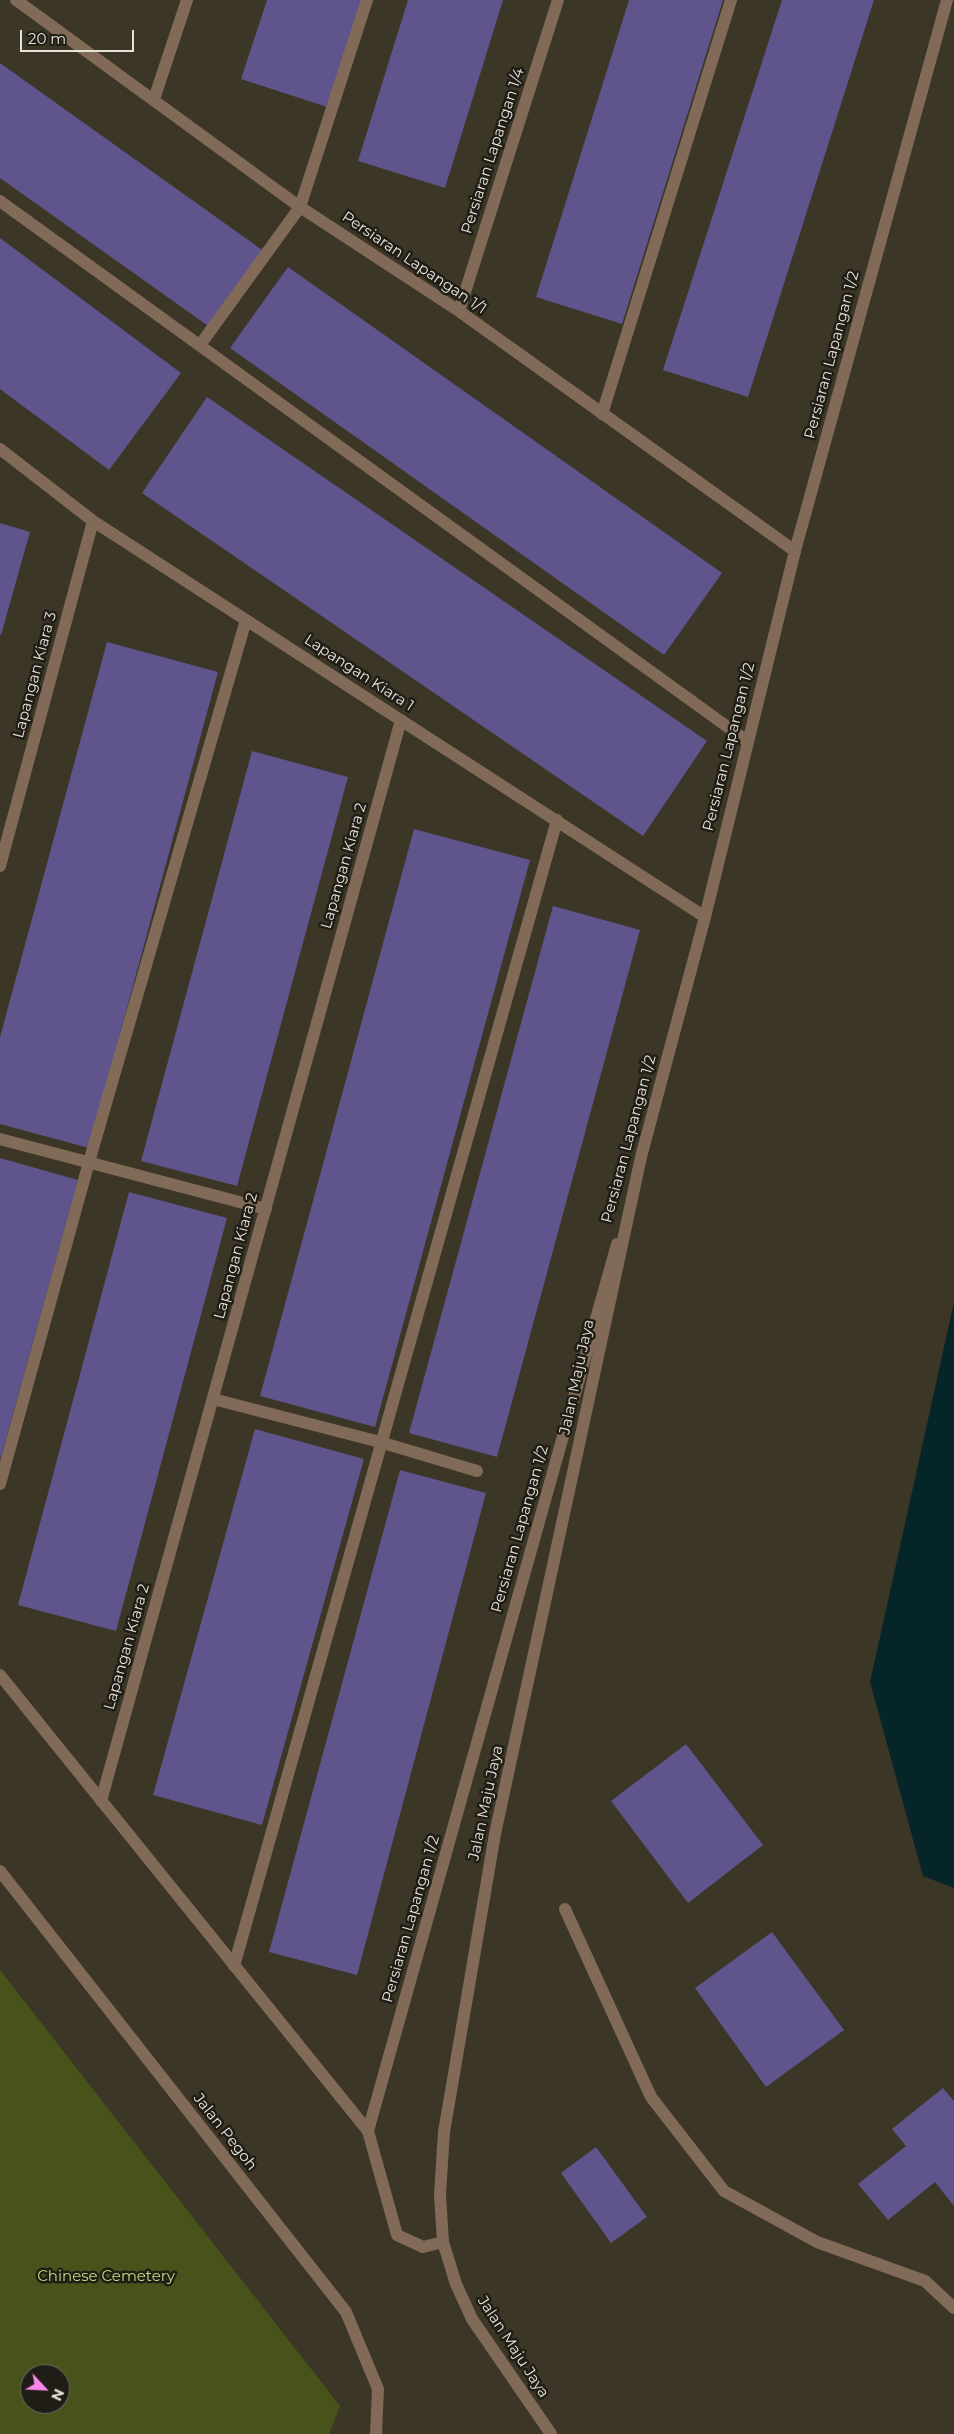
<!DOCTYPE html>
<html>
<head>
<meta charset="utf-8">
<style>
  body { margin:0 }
  #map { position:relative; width:954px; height:2434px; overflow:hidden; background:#3c3626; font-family:Montserrat,sans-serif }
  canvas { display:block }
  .north { position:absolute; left:20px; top:2364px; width:50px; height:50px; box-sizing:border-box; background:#201d16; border:1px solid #706d64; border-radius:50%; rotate:115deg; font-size:14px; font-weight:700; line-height:20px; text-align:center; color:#e8e4da }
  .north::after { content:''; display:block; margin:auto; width:18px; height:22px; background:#f888eb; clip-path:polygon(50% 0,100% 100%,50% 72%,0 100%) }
  .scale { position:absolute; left:20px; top:30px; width:114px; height:22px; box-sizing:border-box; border:2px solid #e8e4da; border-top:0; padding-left:6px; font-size:15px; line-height:18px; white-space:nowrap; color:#e8e4da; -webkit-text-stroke:4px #201d16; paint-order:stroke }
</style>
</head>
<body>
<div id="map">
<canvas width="954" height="2434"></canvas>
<div class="north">N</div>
<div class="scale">20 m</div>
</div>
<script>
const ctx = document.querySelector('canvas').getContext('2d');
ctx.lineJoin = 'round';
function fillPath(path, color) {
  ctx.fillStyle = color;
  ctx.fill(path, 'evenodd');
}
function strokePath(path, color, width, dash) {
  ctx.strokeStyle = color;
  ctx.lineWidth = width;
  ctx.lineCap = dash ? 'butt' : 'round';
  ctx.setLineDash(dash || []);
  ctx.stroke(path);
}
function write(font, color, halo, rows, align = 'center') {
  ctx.font = font + ' Montserrat,sans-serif';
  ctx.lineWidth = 5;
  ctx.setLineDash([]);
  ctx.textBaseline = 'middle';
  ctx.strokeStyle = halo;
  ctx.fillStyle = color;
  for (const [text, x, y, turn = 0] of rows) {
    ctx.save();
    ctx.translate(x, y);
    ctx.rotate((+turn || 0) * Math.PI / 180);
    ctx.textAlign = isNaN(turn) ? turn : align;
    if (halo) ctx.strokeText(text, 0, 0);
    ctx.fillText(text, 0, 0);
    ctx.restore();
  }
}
const green = new Path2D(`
  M 0,1970 L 340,2406 L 329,2434 L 0,2434 ZM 30,2374 L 60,2374 L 60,2404 L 30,2404 Z`);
const water = new Path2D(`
  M 954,1302 L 954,1888 L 923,1876 L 870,1682 Z`);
const building = new Path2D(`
  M 267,0 L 362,0 L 327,107 L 241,79 Z
  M 408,0 L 503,0 L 445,188 L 358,161 Z
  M 629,0 L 723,0 L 622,324 L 536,297 Z
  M 782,0 L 874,0 L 748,397 L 663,370 Z
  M 0,63 L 265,252 L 211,328 L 0,178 Z
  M 0,238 L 181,373 L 109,470 L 0,389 Z
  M 288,267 L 722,573 L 664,655 L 230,348 Z
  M 207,397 L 707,741 L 643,836 L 142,493 Z
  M 0,523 L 30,532 L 1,635 L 0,634 Z
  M 107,642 L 218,672 L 89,1148 L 0,1124 L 0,1037 Z
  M 252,751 L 348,777 L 237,1186 L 141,1161 Z
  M 414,829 L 530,860 L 375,1427 L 260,1396 Z
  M 553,906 L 640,930 L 497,1457 L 409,1433 Z
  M 0,1158 L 78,1180 L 1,1457 L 0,1457 Z
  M 129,1192 L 227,1218 L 116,1631 L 18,1605 Z
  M 255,1429 L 364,1459 L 262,1825 L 153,1795 Z
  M 400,1470 L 486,1493 L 357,1975 L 269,1952 Z
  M 686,1744 L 763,1845 L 688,1903 L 611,1801 Z
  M 772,1932 L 844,2030 L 766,2087 L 695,1988 Z
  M 943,2088 L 954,2101 L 954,2206 L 935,2182 L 888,2220 L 858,2184 L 906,2146 L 892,2129 Z
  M 596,2147 L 647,2217 L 611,2243 L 561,2173 Z`);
const service = new Path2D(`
  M 0,201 L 747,741
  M 200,345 L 300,207 L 367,0
  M 602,414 L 731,0
  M 0,1139 L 266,1209
  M 213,1399 L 380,1442 L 477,1471
  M 0,1484 L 89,1162 L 246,620
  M 0,1675 L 368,2131
  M 565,1909 L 651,2097 L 724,2191 L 817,2242 L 925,2281 L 954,2308
  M 234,1966 L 557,820`);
const minor = new Path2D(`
  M 16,0 L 300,207 L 459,311 L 795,551
  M 154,99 L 187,0
  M 459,311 L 558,0
  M 0,449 L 93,521 L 705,917
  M 0,866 L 93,521
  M 101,1801 L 401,720
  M 0,1871 L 346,2312 L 378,2389 L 376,2434
  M 443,2242 L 423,2247 L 397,2235 L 368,2131 L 617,1244`);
const tertiary = new Path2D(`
  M 551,2434 L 472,2319 L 456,2284 L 443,2242 L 440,2195 L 444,2132 L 495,1834 L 641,1157 L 705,917 L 795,551 L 947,0`);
const streetNames = [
  ["Persiaran Lapangan 1/4",493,151,-72],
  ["Persiaran Lapangan 1/1",414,263,34],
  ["Persiaran Lapangan 1/2",832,355,-75],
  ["Lapangan Kiara 1",359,673,33],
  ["Lapangan Kiara 3",35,675,-75],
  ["Persiaran Lapangan 1/2",729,747,-76],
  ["Lapangan Kiara 2",344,866,-74],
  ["Persiaran Lapangan 1/2",629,1139,-75],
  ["Lapangan Kiara 2",236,1256,-75],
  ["Jalan Maju Jaya",577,1377,-78],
  ["Persiaran Lapangan 1/2",520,1529,-74],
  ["Lapangan Kiara 2",127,1647,-74],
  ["Jalan Maju Jaya",486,1803,-78],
  ["Persiaran Lapangan 1/2",411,1919,-74],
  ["Jalan Pegoh",225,2132,52],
  ["Jalan Maju Jaya",513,2347,57]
];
const parkNames = [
  ["Chinese Cemetery",106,2277]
];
fillPath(green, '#47531a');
fillPath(water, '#062529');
fillPath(building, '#60548c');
strokePath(service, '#816a58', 12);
strokePath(minor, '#816a58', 12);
strokePath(tertiary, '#816a58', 12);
write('15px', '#e8e4da', '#201d16', streetNames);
write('15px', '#c4db7f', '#201d16', parkNames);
</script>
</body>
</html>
